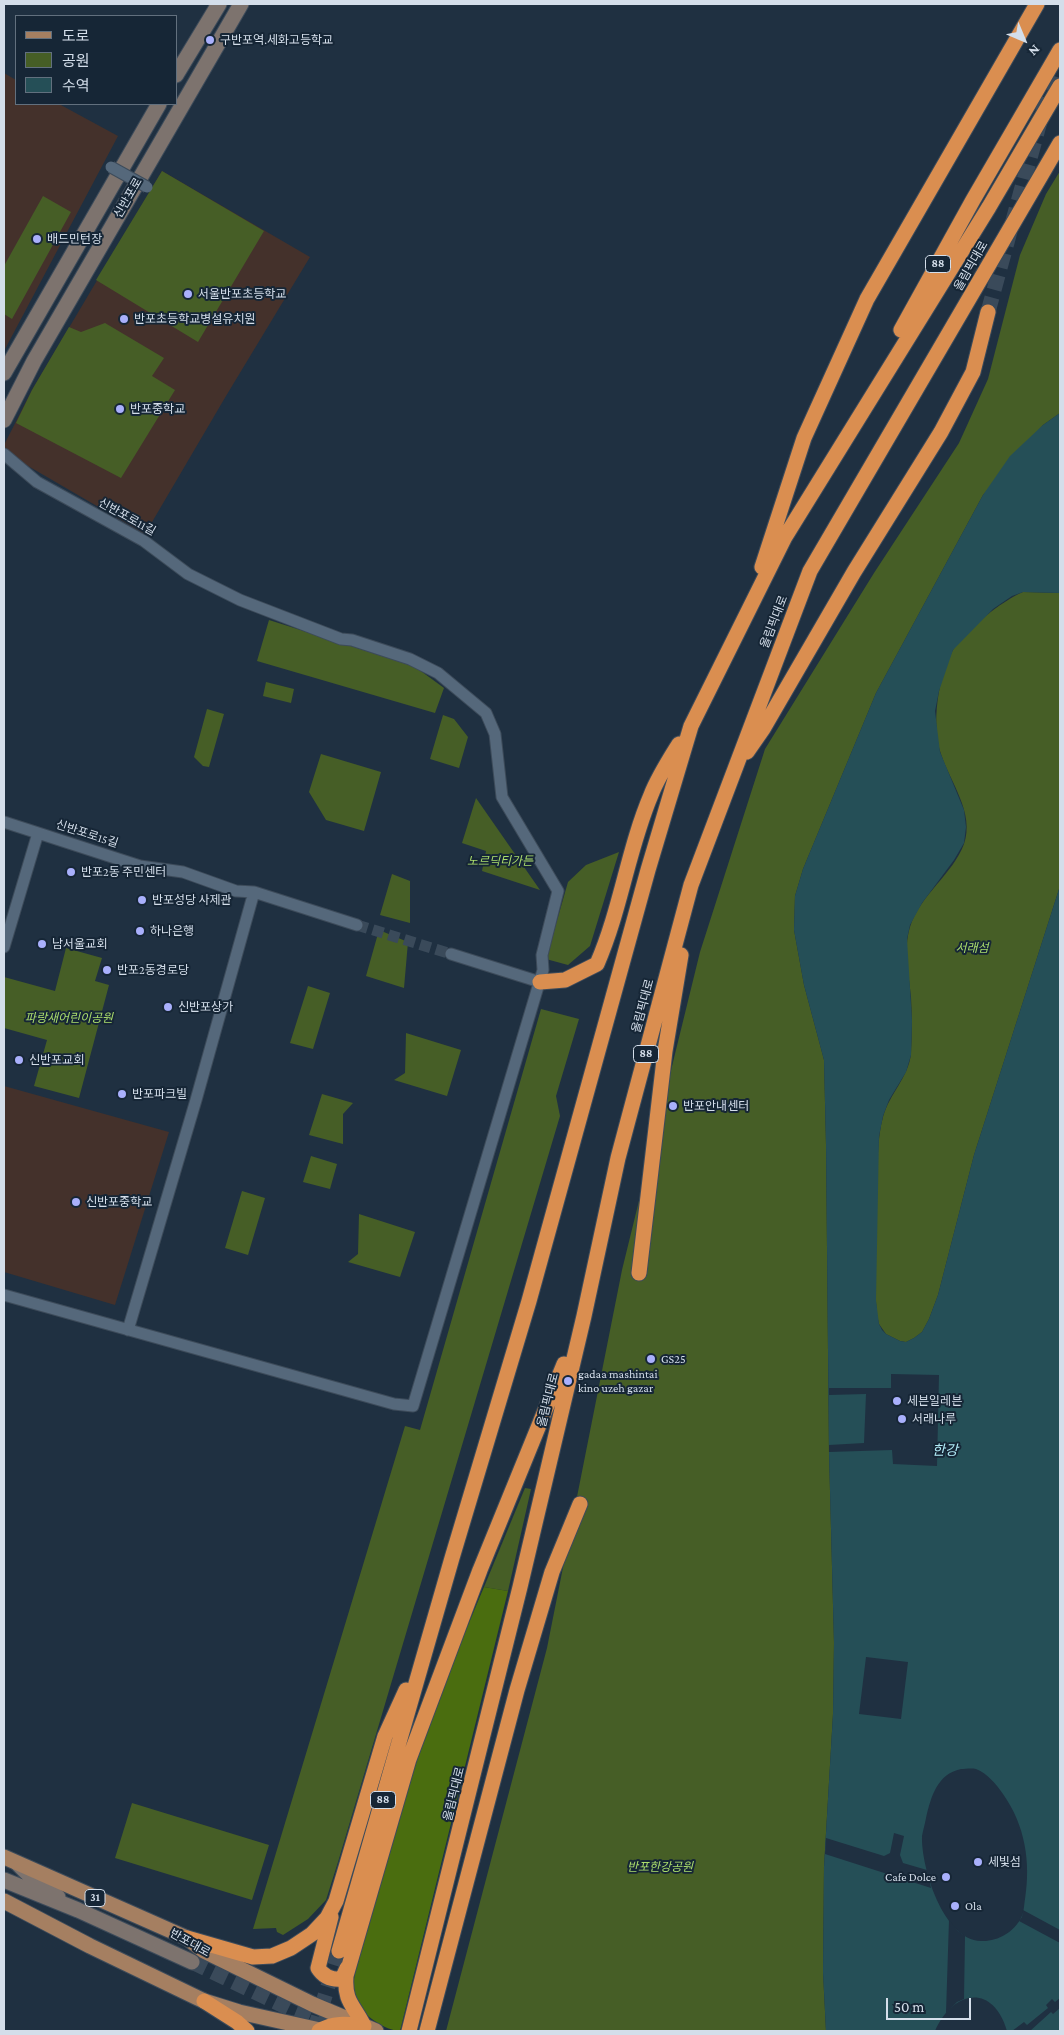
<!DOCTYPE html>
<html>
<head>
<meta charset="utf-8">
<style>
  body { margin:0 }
  #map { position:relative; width:1064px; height:2035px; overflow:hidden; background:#1f3041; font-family:"Crimson Pro","Noto Sans KR",serif }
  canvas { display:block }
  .frame { position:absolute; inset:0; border:5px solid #d4deea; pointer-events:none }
  .legend { position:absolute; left:15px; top:15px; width:162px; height:90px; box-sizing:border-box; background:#162636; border:1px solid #62707e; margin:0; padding:6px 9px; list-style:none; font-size:15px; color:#d4deea }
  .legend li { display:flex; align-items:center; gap:10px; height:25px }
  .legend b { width:25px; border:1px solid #62707e }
  .north { position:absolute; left:999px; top:15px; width:50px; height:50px; -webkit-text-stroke:4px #162636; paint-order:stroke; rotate:135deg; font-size:14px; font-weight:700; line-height:20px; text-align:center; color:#d4deea }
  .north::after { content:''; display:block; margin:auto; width:18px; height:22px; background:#d4deea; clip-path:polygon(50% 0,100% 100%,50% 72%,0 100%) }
  .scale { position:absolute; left:886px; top:1998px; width:85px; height:22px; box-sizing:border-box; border:2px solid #d4deea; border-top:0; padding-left:6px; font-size:15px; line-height:18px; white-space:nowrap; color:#d4deea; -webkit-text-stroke:4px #162636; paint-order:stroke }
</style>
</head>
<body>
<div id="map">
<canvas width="1064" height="2035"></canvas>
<div class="frame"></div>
<ul class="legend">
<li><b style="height:6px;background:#a57f61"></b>도로</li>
<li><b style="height:14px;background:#465e26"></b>공원</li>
<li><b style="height:14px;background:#254f57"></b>수역</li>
</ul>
<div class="north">N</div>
<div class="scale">50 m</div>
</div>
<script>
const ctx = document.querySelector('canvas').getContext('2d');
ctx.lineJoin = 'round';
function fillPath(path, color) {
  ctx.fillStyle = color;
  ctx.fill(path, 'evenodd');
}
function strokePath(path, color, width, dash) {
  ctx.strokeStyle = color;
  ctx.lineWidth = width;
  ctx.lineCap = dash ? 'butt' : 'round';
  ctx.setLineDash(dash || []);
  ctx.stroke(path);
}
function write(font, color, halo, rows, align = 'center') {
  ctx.font = font + ' "Crimson Pro","Noto Sans KR",serif';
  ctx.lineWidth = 4;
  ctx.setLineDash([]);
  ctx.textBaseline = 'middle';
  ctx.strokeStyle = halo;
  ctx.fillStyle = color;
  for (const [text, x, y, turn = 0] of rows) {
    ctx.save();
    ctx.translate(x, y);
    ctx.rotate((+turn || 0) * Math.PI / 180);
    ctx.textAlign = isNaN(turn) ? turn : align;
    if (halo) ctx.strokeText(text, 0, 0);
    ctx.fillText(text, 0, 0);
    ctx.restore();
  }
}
const education = new Path2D(`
  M 4,73 L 16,80 L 16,104 L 59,104 L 118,136 L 4,351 Z
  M 162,171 L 310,257 L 226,396 L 145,534 L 4,452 L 4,445 L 32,390 Z
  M 4,1086 L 169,1132 L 115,1305 L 4,1272 Z`);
const green = new Path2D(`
  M 162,171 L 264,231 L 198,342 L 96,280 Z
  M 1060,171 L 1060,413 L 1043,425 L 983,495 L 876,693 L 803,869 L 795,896 L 794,930 L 804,985 L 824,1060 L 826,1144 L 829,1452 L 834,1643 L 833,1714 L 824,1867 L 823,1972 L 826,2031 L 446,2031 L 547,1648 L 622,1270 L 700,952 L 765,749 L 874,573 L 959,443 L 988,379 L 1020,255 L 1046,194 Z
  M 43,196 L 71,212 L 12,319 L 4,314 L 4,266 Z
  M 105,323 L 164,358 L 152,376 L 175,390 L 121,478 L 16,423 L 32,390 L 69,327 L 81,332 Z
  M 1023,592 L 1060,593 L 1060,886 L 974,1155 L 938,1295 L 929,1319 L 922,1332 L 914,1338 L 906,1342 L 900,1341 L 886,1334 L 879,1324 L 877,1315 C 873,1272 876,1228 877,1184 C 878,1162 877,1139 883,1117 C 889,1094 909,1077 911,1053 C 912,1034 912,1016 911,997 C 909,974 903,949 910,927 C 920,895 953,874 964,844 C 975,813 950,782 941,754 C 931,724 938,677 953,650 C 963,632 1003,600 1023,592 Z
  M 269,620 L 414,666 L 444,688 L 435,713 L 257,661 Z
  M 266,682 L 294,689 L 291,703 L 263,696 Z
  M 207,709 L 224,714 L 209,767 L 203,766 L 194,757 Z
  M 443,715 L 454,719 L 468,737 L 459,768 L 430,759 Z
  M 321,754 L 381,772 L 364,831 L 326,820 L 309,792 Z
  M 476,798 L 540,890 L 482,871 L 486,851 L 462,843 Z
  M 619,852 L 590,946 L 568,965 L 546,959 L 568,882 L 586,865 Z
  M 392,874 L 410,881 L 410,923 L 380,915 Z
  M 379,930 L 408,942 L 404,988 L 366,976 Z
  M 66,948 L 102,958 L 95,981 L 109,985 L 79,1098 L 34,1086 L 47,1040 L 4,1028 L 4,977 L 55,991 Z
  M 308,986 L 330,993 L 313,1049 L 290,1043 Z
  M 541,1009 L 579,1019 L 556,1096 L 560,1116 L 338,1862 L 326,1900 L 308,1919 L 283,1935 L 277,1932 L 276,1928 L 253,1929 L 405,1426 L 420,1430 Z
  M 406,1033 L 461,1050 L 447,1096 L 394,1080 L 405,1073 Z
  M 322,1094 L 353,1103 L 343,1114 L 343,1144 L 309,1135 Z
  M 311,1156 L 337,1164 L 330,1189 L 303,1182 Z
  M 242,1191 L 265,1198 L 248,1255 L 225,1248 Z
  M 359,1214 L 415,1232 L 400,1277 L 348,1262 L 358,1254 Z
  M 525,1488 L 531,1489 L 508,1591 L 484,1587 Z
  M 132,1803 L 269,1845 L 252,1900 L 115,1858 Z`);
const forest = new Path2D(`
  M 484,1587 L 508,1591 L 400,2031 C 386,2031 361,2014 355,2000 C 351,1991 354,1978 356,1968 L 352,1967 L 434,1706 Z`);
const water = new Path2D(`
  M 1060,413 L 1060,593 L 1023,592 L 1012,596 L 993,609 L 953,650 L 939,691 L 935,711 L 940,752 L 964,810 L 966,827 L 964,843 L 954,860 L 922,903 L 910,925 L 907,939 L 912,1021 L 911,1055 L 906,1072 L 889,1100 L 883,1116 L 879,1136 L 876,1300 L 879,1324 L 882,1330 L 886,1334 L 900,1341 L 906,1342 L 914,1338 L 922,1332 L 929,1319 L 938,1295 L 974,1155 L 1060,886 L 1060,2031 L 1007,2031 C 993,1983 953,1990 935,2031 L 826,2031 L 823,1972 L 824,1867 L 833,1714 L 834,1643 L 829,1452 L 826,1144 L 824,1060 L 804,985 L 794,930 L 795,896 L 803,869 L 876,693 L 983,495 L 1010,456 L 1043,425 ZM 866,1657 L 908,1662 L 901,1719 L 859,1714 ZM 961,1769 C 965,1769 971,1768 976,1769 C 988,1774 996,1784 1003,1794 C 1025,1825 1031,1862 1025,1899 C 1024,1905 1024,1913 1021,1918 C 1014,1932 997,1942 981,1941 C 943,1940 921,1867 922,1836 C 923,1830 925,1824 926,1818 C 931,1797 937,1774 961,1769 Z`);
const pier = new Path2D(`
  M 891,1374 L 939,1375 L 937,1466 L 893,1464 L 892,1450 L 829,1452 L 829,1445 L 864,1443 L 866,1394 L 829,1395 L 829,1388 L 891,1388 Z
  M 894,1833 L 904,1836 L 900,1855 L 903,1863 L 927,1870 L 931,1888 L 825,1854 L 826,1838 L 884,1856 L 890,1853 Z
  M 1023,1910 L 1060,1930 L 1060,1943 L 1019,1921 L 1022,1917 Z
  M 949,1920 L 958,1931 L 965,1936 L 964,1999 L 957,2002 L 946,2013 Z
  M 1060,1998 L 1060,2008 L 1053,2014 L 1051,2012 L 1030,2031 L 1012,2031 L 1024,2022 L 1027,2025 L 1048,2008 L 1046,2005 L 1052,1999 L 1055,2002 Z`);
const streetTunnel = new Path2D(`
  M 357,925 L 451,954`);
const secondaryTunnel = new Path2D(`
  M 192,1962 L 292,2010 L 338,2029`);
const highwayTunnel = new Path2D(`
  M 988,312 L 1056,63
  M 314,2031 L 339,1951`);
const street = new Path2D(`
  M 4,454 L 37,482 L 144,541 L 188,574 L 240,600 L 341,639 L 352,640 L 410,659 L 438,673 L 486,713 L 495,734 L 502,797 L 558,891 L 542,955 L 543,970 L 413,1406 L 394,1404 L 4,1295
  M 4,822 L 140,866 L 183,872 L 236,891 L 254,892 L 196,1100 L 128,1330
  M 254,892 L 357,925
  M 4,947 L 38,833
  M 451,954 L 540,982`);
const secondary = new Path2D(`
  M 176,75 L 219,4
  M 4,373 L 159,104
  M 4,420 L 34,361 L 241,4
  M 18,1864 L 31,1877 L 58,1897
  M 4,1880 L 78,1910 L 192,1962`);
const primary = new Path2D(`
  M 4,1857 L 187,1938 L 204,1951 L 312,2004 L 376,2031
  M 4,1901 L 90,1946 L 204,2001 L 239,2012 L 320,2030`);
const highway = new Path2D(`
  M 901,330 L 973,200 L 1060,50
  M 762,567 L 804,438 L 867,299 L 1037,4
  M 747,752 L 763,729 L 854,572 L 941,432 L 973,372 L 988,312
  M 540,982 L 565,980 L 597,964 C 621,909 628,849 651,795 C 658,777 669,760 679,744
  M 639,1273 L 665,1051 L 681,955
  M 331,1917 L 318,1968 C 323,1976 331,1980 342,1979 L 347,1968
  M 187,1938 L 253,1957 L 272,1956 L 291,1948 L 312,1934 L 327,1918 L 336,1901 L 385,1736 L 406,1690
  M 339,1951 L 452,1558 L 529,1301 L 648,870 L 691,726 L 785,537 L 989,207 L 1060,86
  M 204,2001 L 237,2022 L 247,2031
  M 364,2026 C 354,2005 344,2002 346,1976 L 409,1759 L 480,1570 L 564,1364
  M 319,2031 C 334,2022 347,2024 364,2026
  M 409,2031 L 520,1587 L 584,1316 L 618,1158 L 691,885 L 810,571 L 1060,143
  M 427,2031 L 517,1690 L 552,1572 L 580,1504`);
const streetBridge = new Path2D(`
  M 111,167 L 147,187`);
const markers = [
  [210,40,5,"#a9b0fc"],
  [37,239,5,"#a9b0fc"],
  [188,294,5,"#a9b0fc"],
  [124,319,5,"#a9b0fc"],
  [120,409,5,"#a9b0fc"],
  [71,872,5,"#a9b0fc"],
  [142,900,5,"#a9b0fc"],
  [140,931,5,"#a9b0fc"],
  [42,944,5,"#a9b0fc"],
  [107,970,5,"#a9b0fc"],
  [168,1007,5,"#a9b0fc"],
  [19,1060,5,"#a9b0fc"],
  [122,1094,5,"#a9b0fc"],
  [673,1106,5,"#a9b0fc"],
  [76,1202,5,"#a9b0fc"],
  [651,1359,5,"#a9b0fc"],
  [568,1381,5,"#a9b0fc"],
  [897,1401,5,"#a9b0fc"],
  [902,1419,5,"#a9b0fc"],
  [978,1862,5,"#a9b0fc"],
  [946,1877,5,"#a9b0fc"],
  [955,1906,5,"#a9b0fc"]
];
const shields = [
  [938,264,25],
  [646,1054,25],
  [383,1800,25],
  [95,1898,20]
];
const shieldNames = [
  ["88",938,264],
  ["88",646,1054],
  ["88",383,1800],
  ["31",95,1898]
];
const poiNames = [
  ["구반포역.세화고등학교",220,40],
  ["배드민턴장",47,239],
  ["서울반포초등학교",198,294],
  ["반포초등학교병설유치원",134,319],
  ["반포중학교",130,409],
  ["반포2동 주민센터",81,872],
  ["반포성당 사제관",152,900],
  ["하나은행",150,931],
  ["남서울교회",52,944],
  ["반포2동경로당",117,970],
  ["신반포상가",178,1007],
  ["신반포교회",29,1060],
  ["반포파크빌",132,1094],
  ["반포안내센터",683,1106],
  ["신반포중학교",86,1202],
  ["GS25",661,1359],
  ["gadaa mashintai",578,1374],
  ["kino uzeh gazar",578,1388],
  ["세븐일레븐",907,1401],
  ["서래나루",912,1419],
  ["세빛섬",988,1862],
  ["Cafe Dolce",936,1877,"right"],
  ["Ola",965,1906]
];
const streetNames = [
  ["신반포로",128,198,-60],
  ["올림픽대로",971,266,-60],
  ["신반포로11길",127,517,29],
  ["올림픽대로",774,622,-69],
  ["신반포로15길",87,834,18],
  ["올림픽대로",643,1006,-75],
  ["올림픽대로",548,1400,-76],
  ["올림픽대로",454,1794,-76],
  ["반포대로",190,1943,29]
];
const parkNames = [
  ["노르딕티가든",500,861],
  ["서래섬",972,948],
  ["파랑새어린이공원",69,1018],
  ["반포한강공원",660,1867]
];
const waterNames = [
  ["한강",945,1451]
];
fillPath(education, '#44312b');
fillPath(green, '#465e26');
fillPath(forest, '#4a6d0f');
fillPath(water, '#254f57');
fillPath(pier, '#1f3041');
strokePath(streetTunnel, '#3a4a5a', 11, [11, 5.5]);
strokePath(secondaryTunnel, '#3a4a5a', 15, [15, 8]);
strokePath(highwayTunnel, '#3a4a5a', 15, [15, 8]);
strokePath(street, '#3d4b5a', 13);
strokePath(secondary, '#3d4b5a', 17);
strokePath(primary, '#3d4b5a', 17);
strokePath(highway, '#3d4b5a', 17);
strokePath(street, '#55687b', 11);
strokePath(secondary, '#7d736e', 15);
strokePath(primary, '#a57f61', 15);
strokePath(highway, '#da8e50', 15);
strokePath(streetBridge, '#3d4b5a', 13, []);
strokePath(streetBridge, '#55687b', 11);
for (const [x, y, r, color] of markers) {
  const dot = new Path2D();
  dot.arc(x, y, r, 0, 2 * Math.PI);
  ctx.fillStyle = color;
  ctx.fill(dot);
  strokePath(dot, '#162636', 2);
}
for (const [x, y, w] of shields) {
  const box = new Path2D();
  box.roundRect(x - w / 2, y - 8.5, w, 17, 4);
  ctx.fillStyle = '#162636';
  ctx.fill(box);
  strokePath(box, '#d4deea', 1);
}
write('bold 11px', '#d4deea', null, shieldNames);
write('12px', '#d4deea', '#162636', poiNames, 'left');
write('12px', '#d4deea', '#162636', streetNames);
write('italic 12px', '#abdd6c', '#162636', parkNames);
write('italic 14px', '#b0eaf6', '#162636', waterNames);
</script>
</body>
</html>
